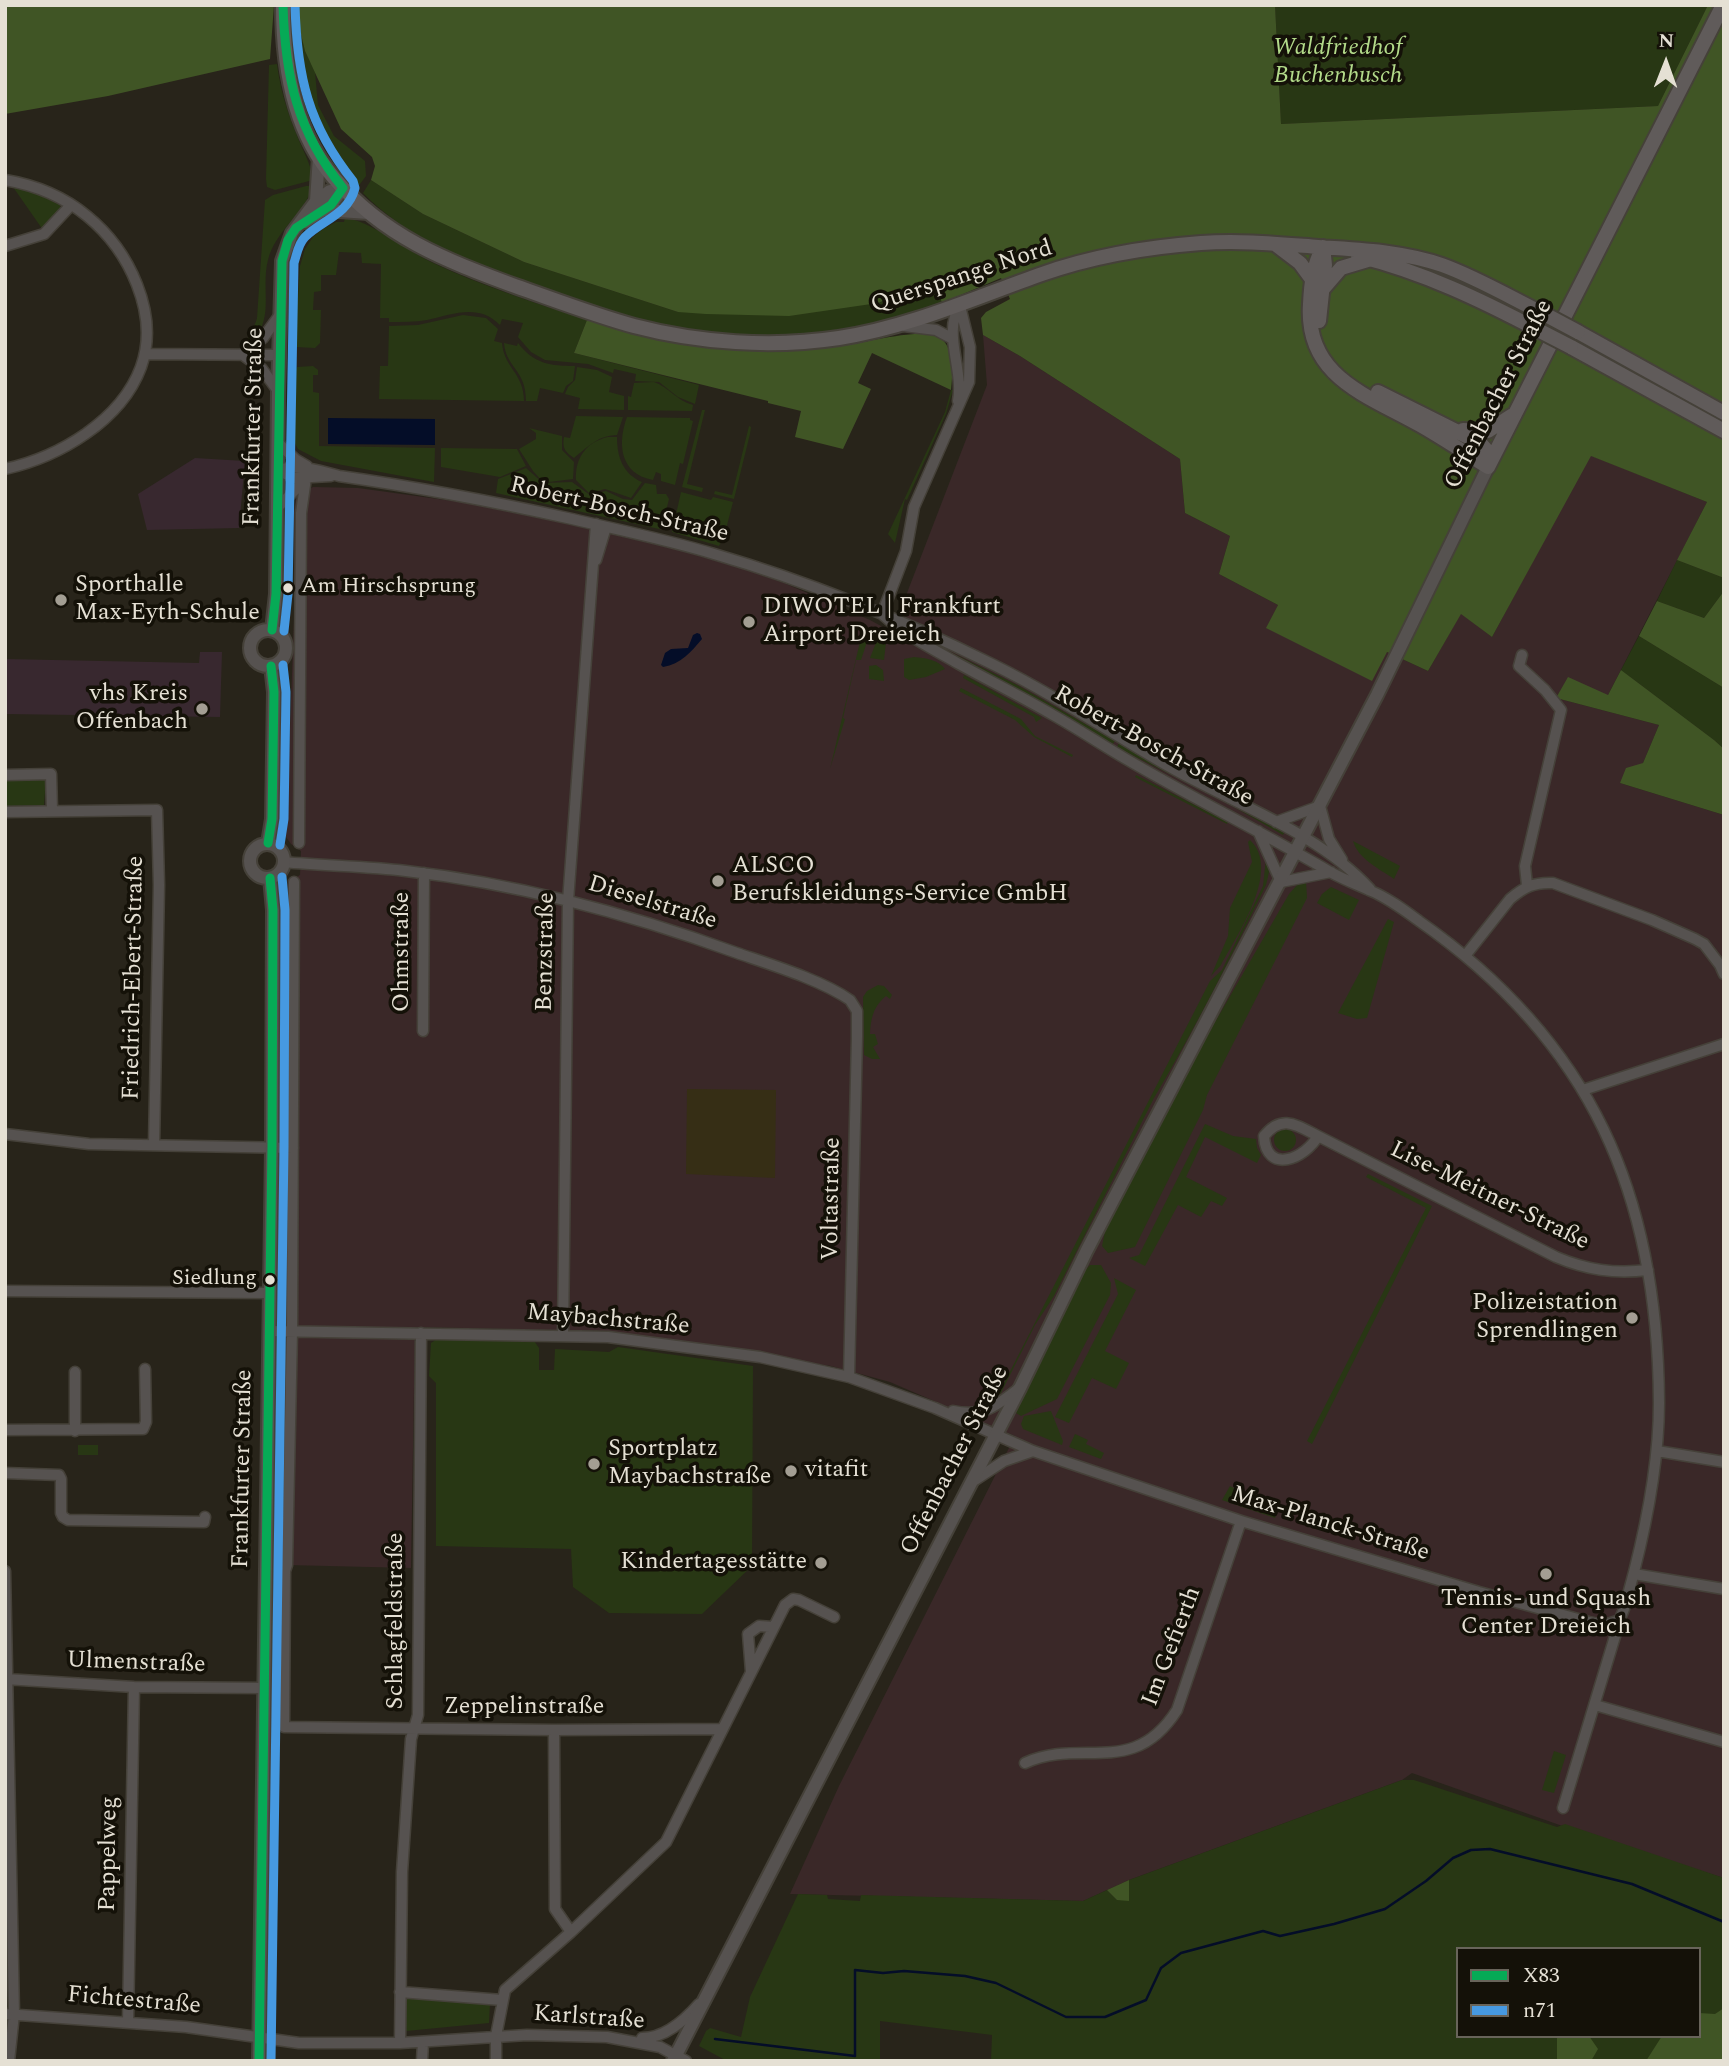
<!DOCTYPE html>
<html>
<head>
<meta charset="utf-8">
<style>
  body { margin:0 }
  #map { position:relative; width:1729px; height:2066px; overflow:hidden; background:#28241a; font-family:Spectral,serif }
  canvas { display:block }
  .frame { position:absolute; inset:0; border:7px solid #e5e0d4; pointer-events:none }
  .legend { position:absolute; left:1456px; top:1947px; width:245px; height:91px; box-sizing:border-box; background:#141108; border:2px solid #68645a; margin:0; padding:9px 12px; list-style:none; font-size:21px; color:#e5e0d4 }
  .legend li { display:flex; align-items:center; gap:14px; height:35px }
  .legend b { width:35px; border:2px solid #68645a }
  .north { position:absolute; left:1631px; top:28px; width:70px; height:70px; -webkit-text-stroke:5px #141108; paint-order:stroke; rotate:1deg; font-size:19px; font-weight:700; line-height:28px; text-align:center; color:#e5e0d4 }
  .north::after { content:''; display:block; margin:auto; width:24px; height:32px; background:#e5e0d4; clip-path:polygon(50% 0,100% 100%,50% 72%,0 100%) }
</style>
</head>
<body>
<div id="map">
<canvas width="1729" height="2066"></canvas>
<div class="frame"></div>
<ul class="legend">
<li><b style="height:9px;background:#06aa56"></b>X83</li>
<li><b style="height:9px;background:#4699e1"></b>n71</li>
</ul>
<div class="north">N</div>
</div>
<script>
const ctx = document.querySelector('canvas').getContext('2d');
ctx.lineJoin = 'round';
function fillPath(path, color) {
  ctx.fillStyle = color;
  ctx.fill(path, 'evenodd');
}
function strokePath(path, color, width, dash) {
  ctx.strokeStyle = color;
  ctx.lineWidth = width;
  ctx.lineCap = dash ? 'butt' : 'round';
  ctx.setLineDash(dash || []);
  ctx.stroke(path);
}
function write(font, color, halo, rows, align = 'center') {
  ctx.font = font + ' Spectral,serif';
  ctx.lineWidth = 7;
  ctx.setLineDash([]);
  ctx.textBaseline = 'middle';
  ctx.strokeStyle = halo;
  ctx.fillStyle = color;
  for (const [text, x, y, turn = 0] of rows) {
    ctx.save();
    ctx.translate(x, y);
    ctx.rotate((+turn || 0) * Math.PI / 180);
    ctx.textAlign = isNaN(turn) ? turn : align;
    if (halo) ctx.strokeText(text, 0, 0);
    ctx.fillText(text, 0, 0);
    ctx.restore();
  }
}
const commercial = new Path2D(`
  M 983,335 L 1020,356 L 1180,459 L 1185,513 L 1230,536 L 1219,574 L 1278,605 L 1267,628 L 1387,652 L 1428,671 L 1461,613 L 1492,637 L 1590,455 L 1707,502 L 1608,695 L 1556,698 L 1659,725 L 1643,763 L 1620,783 L 1724,815 L 1724,1878 L 1605,1841 L 1412,1773 L 1402,1780 L 1129,1880 L 1083,1901 L 790,1894 L 839,1786 L 1015,1436 L 890,1382 L 831,1366 L 607,1331 L 415,1327 L 411,1568 L 287,1565 L 285,905 L 288,882 L 300,875 L 301,851 L 291,844 L 286,837 L 294,619 L 294,510 L 296,498 L 313,487 L 358,488 L 460,502 L 563,523 L 679,550 L 740,568 L 784,583 L 870,620 L 892,632 L 987,385 Z`);
const built = new Path2D(`
  M 687,1089 L 776,1090 L 775,1178 L 686,1174 Z`);
const education = new Path2D(`
  M 195,458 L 245,461 L 239,528 L 147,530 L 138,494 Z
  M 200,652 L 222,652 L 220,717 L 5,714 L 5,659 L 199,663 Z`);
const green = new Path2D(`
  M 290,5 L 294,5 L 305,51 L 315,72 L 318,105 L 334,136 L 365,161 L 366,176 L 357,188 C 314,136 292,72 290,5 Z
  M 1275,5 L 1708,5 L 1658,106 L 1281,124 Z
  M 277,64 C 280,88 287,111 296,133 C 302,149 311,163 313,180 L 275,190 L 267,187 L 266,179 L 269,65 Z
  M 371,180 L 423,214 L 524,262 L 678,312 L 878,303 L 927,282 L 937,288 L 942,303 C 854,336 752,345 660,326 C 612,315 565,296 519,279 C 461,258 407,238 363,193 Z
  M 306,186 L 313,186 C 304,214 275,231 268,260 C 260,291 277,322 247,345 C 247,335 255,328 257,318 L 265,200 L 273,195 Z
  M 13,187 L 37,194 L 60,205 L 60,208 L 43,230 Z
  M 345,218 C 369,220 407,250 431,262 C 480,285 535,303 587,320 L 574,353 L 699,385 L 695,404 L 678,397 L 659,382 L 635,381 L 636,374 L 614,369 L 613,373 L 588,364 L 545,360 L 531,352 L 518,337 L 523,323 L 502,319 L 500,325 C 479,303 453,314 427,320 C 415,322 402,322 389,322 L 389,318 L 380,318 L 381,264 L 362,263 L 361,253 L 339,252 L 336,275 L 321,275 L 321,291 L 314,292 L 313,310 L 321,310 L 320,343 L 315,348 L 296,347 L 292,333 L 293,322 L 298,297 L 300,266 L 305,249 L 313,237 L 323,229 L 336,222 L 344,222 Z
  M 463,315 L 486,318 L 498,329 L 494,341 L 502,343 C 504,368 524,373 524,401 L 379,399 L 380,366 L 388,366 L 389,326 L 418,325 Z
  M 504,343 L 517,346 L 518,343 C 534,364 551,366 575,366 L 573,381 L 566,386 L 563,393 L 540,388 L 537,401 L 526,401 C 526,369 506,368 504,343 Z
  M 313,366 L 318,370 L 318,375 L 313,375 L 313,392 L 319,393 L 319,446 L 435,448 L 434,482 L 321,461 L 298,449 L 291,436 L 291,379 L 297,367 Z
  M 577,367 L 597,370 L 612,377 L 609,392 L 624,396 L 624,410 L 578,409 L 580,398 L 565,394 L 568,387 L 575,380 Z
  M 654,382 C 669,387 677,401 693,405 L 692,411 L 628,410 L 628,396 L 631,397 L 634,383 Z
  M 951,390 L 953,390 L 946,414 L 907,500 L 905,499 L 895,543 L 888,534 L 945,412 Z
  M 702,410 L 705,410 L 687,484 L 703,488 L 702,492 L 682,487 Z
  M 576,416 L 623,417 L 617,435 C 597,436 589,446 574,458 C 565,452 562,448 564,437 L 570,438 Z
  M 627,417 L 690,418 L 690,420 L 693,421 L 683,464 L 680,463 L 675,485 L 661,481 L 661,474 L 656,472 L 653,480 C 620,474 617,444 627,417 Z
  M 749,426 L 751,427 L 750,434 L 734,499 L 714,494 L 715,491 L 732,495 Z
  M 529,428 L 562,436 L 562,450 L 574,462 L 573,479 L 549,482 L 541,480 L 533,471 L 519,449 L 536,439 L 536,433 Z
  M 608,437 L 617,437 C 617,457 623,474 642,482 L 631,498 L 605,489 L 589,493 L 576,480 C 575,458 586,442 608,437 Z
  M 441,448 L 517,449 L 526,466 L 500,477 L 441,467 Z
  M 526,468 L 543,483 L 572,482 L 590,495 L 606,491 L 623,499 L 632,500 L 645,483 L 656,485 L 657,494 L 666,494 L 669,499 L 663,523 L 659,529 L 496,493 L 498,479 Z
  M 681,492 L 711,500 L 713,497 L 733,502 L 725,533 L 719,546 L 672,532 Z
  M 1677,560 L 1724,578 L 1724,591 L 1704,618 L 1657,601 Z
  M 863,629 L 869,636 L 861,660 L 856,660 L 843,718 L 845,719 L 830,769 Z
  M 918,636 L 1017,685 L 1115,741 L 1112,745 L 1025,693 L 935,648 Z
  M 1639,636 L 1724,688 L 1724,749 L 1714,740 L 1621,670 Z
  M 877,640 L 886,642 L 884,660 L 870,658 Z
  M 914,657 C 925,658 939,660 945,669 L 926,677 L 909,680 L 904,677 L 904,659 Z
  M 876,665 L 883,670 L 884,681 L 869,679 L 869,666 Z
  M 964,675 L 1042,718 L 1036,722 L 1034,717 L 963,678 Z
  M 961,688 L 1021,719 L 1035,736 L 1073,755 L 1072,757 L 1034,737 L 1015,720 L 959,691 Z
  M 1119,743 L 1148,761 L 1285,831 L 1283,835 L 1234,807 L 1132,755 L 1117,747 Z
  M 1136,775 L 1228,822 L 1227,824 L 1135,777 Z
  M 46,778 L 44,805 L 5,806 L 5,779 Z
  M 1250,840 C 1282,870 1237,935 1221,965 L 1211,976 L 1228,936 L 1230,908 L 1252,862 L 1248,842 Z
  M 1353,841 L 1400,866 L 1394,879 C 1380,869 1358,859 1353,841 Z
  M 1266,858 L 1269,872 L 1266,885 C 1231,957 1195,1029 1154,1098 L 1054,1296 L 1035,1325 L 1001,1393 L 990,1403 L 1000,1391 L 1210,981 L 1222,970 L 1263,886 Z
  M 1306,881 L 1307,898 L 1207,1095 L 1203,1110 L 1135,1247 L 1108,1253 L 1102,1246 L 1106,1226 L 1196,1055 L 1289,894 L 1297,885 Z
  M 1331,887 L 1359,900 L 1349,920 L 1317,903 L 1322,894 Z
  M 1388,919 L 1394,922 L 1367,1018 L 1357,1019 L 1338,1013 Z
  M 878,985 L 884,986 L 892,995 L 890,999 L 886,996 C 873,1007 871,1018 870,1034 L 875,1034 L 878,1044 L 873,1047 L 880,1059 L 872,1059 L 864,1055 L 863,997 L 867,991 Z
  M 1205,1124 L 1233,1136 L 1256,1139 L 1257,1148 L 1261,1155 L 1257,1163 L 1205,1137 L 1186,1177 L 1227,1198 L 1222,1206 L 1211,1201 L 1201,1217 L 1178,1205 L 1145,1266 L 1129,1258 L 1139,1255 Z
  M1274 1140a11 11 0 1 1 22 0a11 11 0 1 1-22 0Z
  M 1368,1174 L 1432,1206 L 1312,1444 L 1307,1441 L 1426,1208 L 1366,1177 Z
  M 1090,1265 L 1101,1265 L 1111,1283 L 1110,1295 L 1057,1399 L 1021,1416 L 1016,1413 L 1085,1270 Z
  M 1114,1278 L 1136,1290 L 1105,1351 L 1129,1363 L 1116,1389 L 1092,1378 L 1069,1423 L 1055,1417 L 1118,1294 Z
  M 532,1338 L 539,1348 L 539,1370 L 554,1370 L 555,1349 L 609,1352 L 618,1347 L 753,1366 L 752,1566 L 702,1614 L 609,1613 L 573,1587 L 571,1549 L 436,1546 L 436,1383 L 429,1376 L 431,1343 L 437,1339 Z
  M 1051,1411 L 1063,1441 L 1062,1445 L 1023,1429 L 1021,1424 L 1024,1416 Z
  M 1075,1434 L 1088,1440 L 1086,1444 L 1104,1453 L 1101,1459 L 1069,1447 Z
  M 78,1445 L 98,1445 L 98,1455 L 78,1455 Z
  M 1230,1486 L 1278,1510 L 1275,1518 L 1222,1500 Z
  M 1554,1751 L 1566,1755 L 1554,1793 L 1542,1790 Z
  M 1402,1780 L 1414,1780 L 1557,1827 L 1565,1824 L 1724,1878 L 1724,2061 L 991,2061 L 992,2035 L 880,2021 L 880,2059 L 878,2061 L 727,2061 L 699,2046 L 706,2031 L 710,2028 L 741,2037 L 750,1997 L 798,1894 L 827,1895 L 828,1899 L 860,1901 L 861,1895 L 1083,1901 L 1107,1890 L 1117,1900 L 1129,1900 L 1129,1880 ZM 1458,1949 L 1699,1949 L 1699,2036 L 1458,2036 Z
  M 406,1997 L 490,2003 L 489,2023 L 406,2031 Z`);
const forest = new Path2D(`
  M 5,5 L 274,5 L 270,59 L 108,96 L 5,114 Z
  M 294,5 L 1275,5 L 1281,124 L 1658,106 L 1708,5 L 1724,5 L 1724,578 L 1677,560 L 1707,502 L 1591,456 L 1492,637 L 1461,614 L 1428,671 L 1387,652 L 1372,681 L 1266,628 L 1278,605 L 1219,574 L 1230,536 L 1185,513 L 1180,459 L 1020,356 L 983,335 L 981,318 L 986,312 L 1010,299 L 1001,278 L 942,303 L 937,288 L 927,282 L 878,303 L 789,316 L 706,314 L 678,312 L 524,262 L 423,214 L 371,180 L 375,166 L 372,157 L 341,129 L 305,51 Z
  M 587,320 C 669,343 756,358 841,346 C 862,343 919,328 937,336 C 955,345 953,373 951,390 L 872,353 L 858,383 L 871,389 L 843,449 L 795,437 L 801,411 L 768,403 L 768,401 L 574,353 Z
  M 1724,591 L 1724,688 L 1639,636 L 1657,601 L 1704,618 Z
  M 1621,670 L 1714,740 L 1724,749 L 1724,815 L 1620,783 L 1626,768 L 1643,763 L 1659,725 L 1556,698 L 1568,677 L 1608,695 Z
  M 1129,1880 L 1129,1901 L 1117,1900 L 1107,1890 Z
  M 1724,2008 L 1724,2061 L 1646,2061 L 1662,2036 L 1699,2036 L 1699,2013 L 1715,2014 Z
  M 1557,2036 L 1589,2036 L 1598,2049 L 1591,2061 L 1557,2061 Z`);
const water = new Path2D(`
  M 328,418 L 435,419 L 435,445 L 328,444 Z
  M 697,633 L 700,634 L 702,639 C 691,652 681,664 663,667 L 661,665 L 665,653 L 671,649 L 688,648 L 693,635 Z`);
const stream = new Path2D(`
  M 715,2039 L 855,2056 L 855,1970 L 883,1973 L 904,1971 L 965,1976 L 996,1983 L 1066,2017 L 1105,2017 L 1146,2000 L 1161,1968 L 1181,1953 L 1263,1931 L 1280,1936 L 1334,1924 L 1385,1909 L 1426,1881 L 1453,1858 L 1471,1850 L 1490,1849 L 1632,1884 L 1724,1922`);
const minor = new Path2D(`
  M 5,180 C 35,185 64,197 87,216 C 129,250 160,314 141,367 C 121,421 59,457 5,469
  M 5,246 L 44,234 L 71,205
  M 904,326 L 936,330 L 953,339
  M 145,354 L 279,355
  M 243,354 L 263,338 L 279,316
  M 243,355 L 262,369 L 278,391
  M 958,401 C 964,370 942,332 960,306
  M 277,442 L 295,459 L 307,466
  M 277,470 C 298,464 318,470 339,476 C 417,487 495,502 572,519 C 619,530 668,540 714,554 C 810,582 903,620 992,664 C 1053,694 1110,732 1168,766 C 1234,804 1318,832 1370,889
  M 277,470 L 294,478 L 331,476
  M 276,509 L 306,479
  M 596,560 L 606,527
  M 882,614 C 905,635 931,648 959,664 C 990,681 1022,697 1053,715 C 1078,729 1102,745 1126,759 C 1194,799 1264,833 1332,873 C 1345,880 1358,885 1371,891 C 1388,898 1404,910 1419,921 C 1592,1042 1658,1195 1659,1403 C 1659,1460 1648,1517 1634,1572 C 1631,1583 1628,1595 1625,1606 C 1622,1616 1617,1622 1616,1633 L 1563,1808
  M 882,614 L 906,551 L 914,507 L 969,382 L 970,347 L 960,306
  M 1522,655 L 1519,666 L 1545,690 L 1561,710 L 1525,866 L 1527,885
  M 5,775 L 51,774 L 52,810
  M 5,812 L 157,810 L 159,885 L 154,1145
  M 1276,822 L 1320,806 L 1329,839 L 1342,860
  M 1258,831 L 1281,882 L 1331,872
  M 299,843 L 301,513 L 306,478
  M 284,862 C 325,866 366,866 406,871 C 520,884 630,914 737,953 C 772,965 821,980 850,1000 L 857,1011 L 857,1037 L 849,1377
  M 294,882 L 292,1331 L 287,1565 L 285,1571 L 284,1727 L 554,1730 L 722,1729
  M 1465,956 L 1510,899 C 1524,887 1534,882 1553,883 L 1652,920 L 1695,939 L 1704,944 L 1720,965 L 1724,974
  M 423,1031 L 424,873
  M 1583,1090 L 1724,1044
  M 5,1134 L 89,1144 L 293,1148
  M 1318,1136 C 1305,1159 1266,1175 1264,1136 C 1282,1114 1296,1125 1318,1136 L 1556,1257 C 1587,1270 1614,1274 1648,1270
  M 5,1291 L 268,1293
  M 269,1331 L 608,1337 L 760,1357 L 849,1377 L 874,1386 L 935,1408 L 1033,1451 L 1241,1521 L 1479,1592 L 1589,1622 L 1604,1625 L 1617,1621
  M 563,1335 L 568,901 L 596,524
  M 953,1411 C 983,1417 995,1407 1018,1389
  M 5,1430 L 143,1429 L 146,1422 L 145,1369
  M 75,1431 L 75,1372
  M 1657,1451 L 1724,1462
  M 5,1473 L 59,1475 L 61,1479 L 61,1513 L 63,1517 L 68,1520 L 204,1522 L 205,1517
  M 975,1480 L 1004,1461 L 1033,1451
  M 5,1571 L 14,2014 L 9,2061
  M 1634,1574 L 1724,1589
  M 751,1671 L 748,1634 L 759,1626 L 773,1627
  M 5,1679 L 134,1687 L 264,1688
  M 1595,1705 L 1724,1742
  M 554,1730 L 555,1909 L 571,1932
  M 1025,1763 C 1082,1737 1133,1779 1177,1710 L 1241,1521
  M 400,1992 L 502,2000
  M 5,2014 L 186,2027 L 299,2043 L 400,2043 L 527,2035 L 607,2037 L 660,2047 L 686,2061
  M 128,2022 L 134,1687
  M 642,2038 C 665,2038 684,2021 699,2004
  M 400,2043 L 402,1872 L 411,1739 L 418,1715 L 421,1333
  M 422,2061 L 423,2042
  M 496,2061 L 496,2036 L 505,1990 L 571,1932 L 666,1842 L 785,1605 L 793,1599 L 799,1600 L 834,1617`);
const tertiary = new Path2D(`
  M 316,201 L 319,157
  M 324,210 L 369,213
  M 305,222 L 331,205 L 343,188
  M250 648a18 18 0 1 1 36 0a18 18 0 1 1-36 0Z
  M 272,630 L 276,594 L 278,391 L 282,261 L 292,233 L 316,201 L 330,191 L 343,188
  M 268,843 L 272,819 L 274,692 L 271,666
  M250 861a17 17 0 1 1 34 0a17 17 0 1 1-34 0Z
  M 259,2061 L 272,1147 L 273,910 L 270,878
  M 673,2061 L 1020,1388 L 1087,1250 L 1377,695 L 1488,467`);
const secondary = new Path2D(`
  M 283,5 C 283,65 294,132 334,178 C 384,237 445,260 515,286 C 555,300 594,315 634,326 C 699,343 772,348 839,338 C 910,327 974,298 1042,274 C 1093,256 1147,247 1201,243 C 1240,240 1279,244 1318,247 C 1360,250 1401,251 1442,265 C 1478,278 1513,299 1548,316
  M 1275,244 L 1300,263 L 1311,278
  M 1323,247 C 1313,266 1311,283 1310,304 C 1305,377 1367,395 1420,425 C 1443,438 1465,453 1488,467 L 1723,5
  M 1358,256 C 1423,272 1481,300 1540,331
  M 1322,290 L 1341,268 L 1371,259
  M 1319,321 L 1325,265 L 1323,247
  M 1578,332 L 1724,413
  M 1571,347 L 1724,431
  M 1378,392 L 1480,443 L 1488,452 L 1491,460
  M 1463,430 L 1488,431 L 1511,416`);
const secondaryBridge = new Path2D(`
  M 1548,316 L 1578,332
  M 1540,331 L 1571,347`);
const bus1 = new Path2D(`
  M 272,630 L 276,594 L 282,261 L 288,240 L 296,228 L 331,205 L 343,188 C 297,132 285,76 283,5
  M 268,843 L 272,819 L 274,692 L 271,666
  M 259,2061 L 272,1147 L 273,910 L 270,878`);
const bus2 = new Path2D(`
  M 284,631 L 288,594 L 294,263 C 297,254 298,244 305,237 C 322,220 348,215 355,188 L 353,181 C 308,125 297,76 295,5
  M 280,845 L 284,819 L 286,692 L 283,665
  M 271,2061 L 284,1147 L 285,910 L 282,877`);
const markers = [
  [288,588,6,"#e5e0d4"],
  [61,600,7,"#a39e93"],
  [749,622,7,"#a39e93"],
  [202,709,7,"#a39e93"],
  [718,881,7,"#a39e93"],
  [270,1280,6,"#e5e0d4"],
  [1632,1318,7,"#a39e93"],
  [594,1464,7,"#a39e93"],
  [791,1471,7,"#a39e93"],
  [821,1563,7,"#a39e93"],
  [1546,1574,7,"#a39e93"]
];
const busNames = [
  ["Am Hirschsprung",301,588],
  ["Siedlung",257,1280,"right"]
];
const parkNames = [
  ["Waldfriedhof",1338,49],
  ["Buchenbusch",1338,77]
];
const streetNames = [
  ["Querspange Nord",962,278,-18],
  ["Offenbacher Straße",1500,395,-63],
  ["Frankfurter Straße",255,427,-89],
  ["Robert-Bosch-Straße",619,511,13],
  ["Robert-Bosch-Straße",1153,747,29],
  ["Dieselstraße",652,904,17],
  ["Ohmstraße",403,952,-90],
  ["Benzstraße",547,952,-89],
  ["Friedrich-Ebert-Straße",135,978,-89],
  ["Lise-Meitner-Straße",1489,1197,26],
  ["Voltastraße",833,1199,-89],
  ["Maybachstraße",608,1321,5],
  ["Offenbacher Straße",956,1461,-63],
  ["Frankfurter Straße",244,1469,-89],
  ["Max-Planck-Straße",1330,1525,17],
  ["Schlagfeldstraße",397,1621,-90],
  ["Im Gefierth",1173,1647,-69],
  ["Ulmenstraße",136,1664,2],
  ["Zeppelinstraße",524,1708],
  ["Pappelweg",110,1854,-89],
  ["Fichtestraße",134,2002,5],
  ["Karlstraße",589,2019,4]
];
const poiNames = [
  ["Sporthalle",75,586],
  ["Max-Eyth-Schule",75,614],
  ["DIWOTEL | Frankfurt",763,608],
  ["Airport Dreieich",763,636],
  ["vhs Kreis",188,695,"right"],
  ["Offenbach",188,723,"right"],
  ["ALSCO",732,867],
  ["Berufskleidungs-Service GmbH",732,895],
  ["Polizeistation",1618,1304,"right"],
  ["Sprendlingen",1618,1332,"right"],
  ["Sportplatz",608,1450],
  ["Maybachstraße",608,1478],
  ["vitafit",805,1471],
  ["Kindertagesstätte",807,1563,"right"],
  ["Tennis- und Squash",1546,1600,"center"],
  ["Center Dreieich",1546,1628,"center"]
];
fillPath(commercial, '#3a2828');
fillPath(built, '#362e15');
fillPath(education, '#38282f');
fillPath(green, '#283714');
fillPath(forest, '#405525');
fillPath(water, '#040d28');
strokePath(stream, '#040d28', 2.5);
strokePath(minor, '#454139', 13);
strokePath(tertiary, '#454139', 16);
strokePath(secondary, '#454139', 18);
strokePath(minor, '#565250', 10);
strokePath(tertiary, '#565250', 12);
strokePath(secondary, '#605b5a', 14);
strokePath(secondaryBridge, '#454139', 18, []);
strokePath(secondaryBridge, '#605b5a', 14);
strokePath(bus1, '#06aa56', 9);
strokePath(bus2, '#4699e1', 9);
for (const [x, y, r, color] of markers) {
  const dot = new Path2D();
  dot.arc(x, y, r, 0, 2 * Math.PI);
  ctx.fillStyle = color;
  ctx.fill(dot);
  strokePath(dot, '#141108', 2.5);
}
write('22px', '#e5e0d4', '#141108', busNames, 'left');
write('italic 24px', '#b3db8a', '#141108', parkNames);
write('24px', '#e5e0d4', '#141108', streetNames);
write('24px', '#e5e0d4', '#141108', poiNames, 'left');
</script>
</body>
</html>
